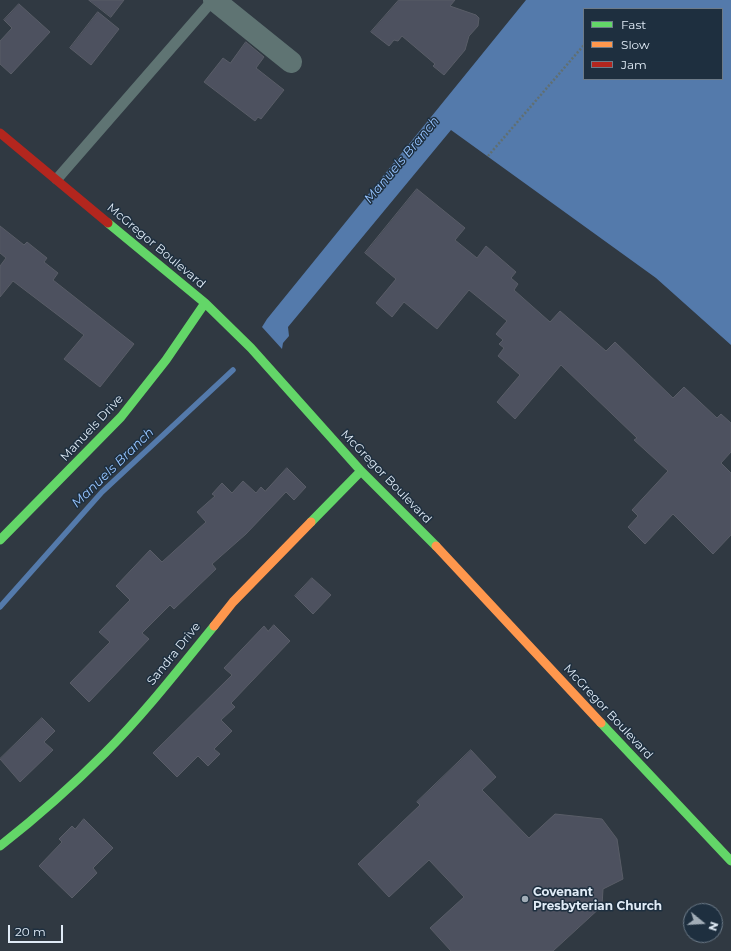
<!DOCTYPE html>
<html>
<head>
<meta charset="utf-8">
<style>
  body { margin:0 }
  #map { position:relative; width:731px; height:951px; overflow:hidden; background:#303942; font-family:Montserrat,sans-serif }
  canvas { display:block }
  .legend { position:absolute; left:583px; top:8px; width:140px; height:72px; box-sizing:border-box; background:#1e2f3f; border:1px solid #6c7a88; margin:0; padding:5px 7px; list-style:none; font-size:12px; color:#e0ebf6 }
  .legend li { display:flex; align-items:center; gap:8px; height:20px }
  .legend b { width:20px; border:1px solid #6c7a88 }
  .north { position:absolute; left:683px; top:903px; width:40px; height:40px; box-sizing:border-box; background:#1e2f3f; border:1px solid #6c7a88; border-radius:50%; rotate:108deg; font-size:11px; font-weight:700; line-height:16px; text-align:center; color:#e0ebf6 }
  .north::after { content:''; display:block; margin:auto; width:14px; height:18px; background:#a2adb7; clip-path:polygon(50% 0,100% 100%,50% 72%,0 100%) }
  .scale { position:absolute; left:8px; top:925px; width:55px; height:18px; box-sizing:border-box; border:2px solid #e0ebf6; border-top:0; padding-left:5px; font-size:12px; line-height:14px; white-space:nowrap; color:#e0ebf6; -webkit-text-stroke:3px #1e2f3f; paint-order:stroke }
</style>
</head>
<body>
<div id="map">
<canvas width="731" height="951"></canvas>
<ul class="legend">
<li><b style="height:5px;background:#63d668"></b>Fast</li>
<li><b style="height:5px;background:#ff974d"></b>Slow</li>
<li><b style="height:5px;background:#b3261e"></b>Jam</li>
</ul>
<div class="north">N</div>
<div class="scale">20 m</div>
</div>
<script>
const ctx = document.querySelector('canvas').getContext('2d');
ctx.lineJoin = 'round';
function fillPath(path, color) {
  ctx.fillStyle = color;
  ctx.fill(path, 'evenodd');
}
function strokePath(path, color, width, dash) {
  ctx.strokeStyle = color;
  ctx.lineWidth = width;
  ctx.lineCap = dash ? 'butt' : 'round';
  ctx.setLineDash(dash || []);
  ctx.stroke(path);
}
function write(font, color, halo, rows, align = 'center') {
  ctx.font = font + ' Montserrat,sans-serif';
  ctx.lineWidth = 3;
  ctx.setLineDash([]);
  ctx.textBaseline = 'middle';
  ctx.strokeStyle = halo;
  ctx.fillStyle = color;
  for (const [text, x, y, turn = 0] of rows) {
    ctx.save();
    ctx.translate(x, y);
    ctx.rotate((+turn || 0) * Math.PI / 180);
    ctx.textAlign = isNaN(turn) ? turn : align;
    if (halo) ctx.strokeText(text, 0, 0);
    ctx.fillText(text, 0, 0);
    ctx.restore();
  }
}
const water = new Path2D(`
  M 526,0 L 731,0 L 731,345 L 656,278 L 451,130 L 288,327 L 289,336 L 283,343 L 282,349 L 262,327 L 267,319 ZM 584,9 L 722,9 L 722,79 L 584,79 Z`);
const stream = new Path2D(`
  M 0,607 L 102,492 L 233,370`);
const building = new Path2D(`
  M 89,0 L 124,0 L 111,17 Z
  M 399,0 L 455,0 L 450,6 L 476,15 L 479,18 L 478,26 L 469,36 L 465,50 L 444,75 L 433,66 L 435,64 L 402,36 L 398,41 L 394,40 L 389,46 L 371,32 Z
  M 19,4 L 50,32 L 11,74 L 0,64 L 0,41 L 12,28 L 4,20 Z
  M 98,12 L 119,29 L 91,65 L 70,48 Z
  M 246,42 L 264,57 L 256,68 L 284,90 L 261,119 L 258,117 L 255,121 L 204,82 L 223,58 L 230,63 Z
  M 417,189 L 465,228 L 455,240 L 477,258 L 486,246 L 516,272 L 511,278 L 518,284 L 514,290 L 550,322 L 560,311 L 606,351 L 615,342 L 673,398 L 684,387 L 717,418 L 721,414 L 731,423 L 731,452 L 721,463 L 731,473 L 731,535 L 713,554 L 673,514 L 645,544 L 628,527 L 638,516 L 632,510 L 668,471 L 634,440 L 637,438 L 561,365 L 515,419 L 497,402 L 520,375 L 498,356 L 504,348 L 499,344 L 503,340 L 496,334 L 507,321 L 469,290 L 437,329 L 404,302 L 392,317 L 376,303 L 396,279 L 365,253 Z
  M 0,226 L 24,245 L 27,242 L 47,258 L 44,262 L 58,273 L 53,280 L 134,344 L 100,387 L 64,359 L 84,335 L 13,281 L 0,297 L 0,266 L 6,258 L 0,253 Z
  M 287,468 L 306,487 L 294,500 L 286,492 L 246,534 L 212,564 L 216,569 L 174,609 L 170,605 L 142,633 L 149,639 L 89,702 L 70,683 L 110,642 L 99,632 L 130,600 L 116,586 L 150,550 L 162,562 L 206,522 L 197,512 L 215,496 L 212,494 L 222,483 L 232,493 L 243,481 L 256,493 L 261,487 L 265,491 Z
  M 312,578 L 331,595 L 313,614 L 295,596 Z
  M 274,625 L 290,641 L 231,703 L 235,707 L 221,720 L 232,731 L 214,749 L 220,754 L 208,766 L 198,756 L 177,777 L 153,753 L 232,675 L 224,668 L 264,626 L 268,631 Z
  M 42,718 L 55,731 L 44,742 L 53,750 L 20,782 L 0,759 Z
  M 471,750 L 496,777 L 482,790 L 529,838 L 555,814 L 602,819 L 617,839 L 623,879 L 603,889 L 602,906 L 553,951 L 451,951 L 430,928 L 464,897 L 429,860 L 389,897 L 358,864 L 420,805 L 417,802 Z
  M 84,819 L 113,848 L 93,868 L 97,873 L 72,898 L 39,866 L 62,842 L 59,839 L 72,826 L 75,829 Z`);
const path = new Path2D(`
  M 488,156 L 584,45`);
const lane = new Path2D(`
  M 57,179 L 213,0`);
const street = new Path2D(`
  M 214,0 L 291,62`);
const fast = new Path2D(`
  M 108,223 L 205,303 L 251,348 L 361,471 L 436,546
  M 311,522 L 361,471
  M 0,540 L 121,417 L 166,360 L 205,303
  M 601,723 L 731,861
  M 0,846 C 37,817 72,786 105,753 C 144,714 179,669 214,626`);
const slow = new Path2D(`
  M 436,546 L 601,723
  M 214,626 L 233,602 L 311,522`);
const jam = new Path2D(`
  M 0,133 L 108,223`);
const markers = [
  [525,899,4,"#a2adb7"]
];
const streetNames = [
  ["McGregor Boulevard",156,246,40],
  ["Manuels Drive",92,428,-47],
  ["McGregor Boulevard",386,477,46],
  ["Sandra Drive",174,654,-51],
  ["McGregor Boulevard",608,712,47]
];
const poiNames = [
  ["Covenant",533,892],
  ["Presbyterian Church",533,906]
];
const waterNames = [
  ["Manuels Branch",402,160,-50],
  ["Manuels Branch",113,468,-44]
];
fillPath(water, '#547aab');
strokePath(stream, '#547aab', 5.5);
fillPath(building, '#4d515f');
strokePath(building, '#595d67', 1);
strokePath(path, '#606f71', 2.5, [2, 2]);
strokePath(lane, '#5f7473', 11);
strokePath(street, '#5f7473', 22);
strokePath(fast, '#63d668', 9);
strokePath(slow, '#ff974d', 9);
strokePath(jam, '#b3261e', 9);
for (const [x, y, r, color] of markers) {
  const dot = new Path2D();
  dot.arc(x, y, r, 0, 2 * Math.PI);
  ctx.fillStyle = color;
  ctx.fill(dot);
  strokePath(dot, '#1e2f3f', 1.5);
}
write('12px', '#e0ebf6', '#1e2f3f', streetNames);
write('bold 12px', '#e0ebf6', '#1e2f3f', poiNames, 'left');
write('italic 13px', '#95c3fe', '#1e2f3f', waterNames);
</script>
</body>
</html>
